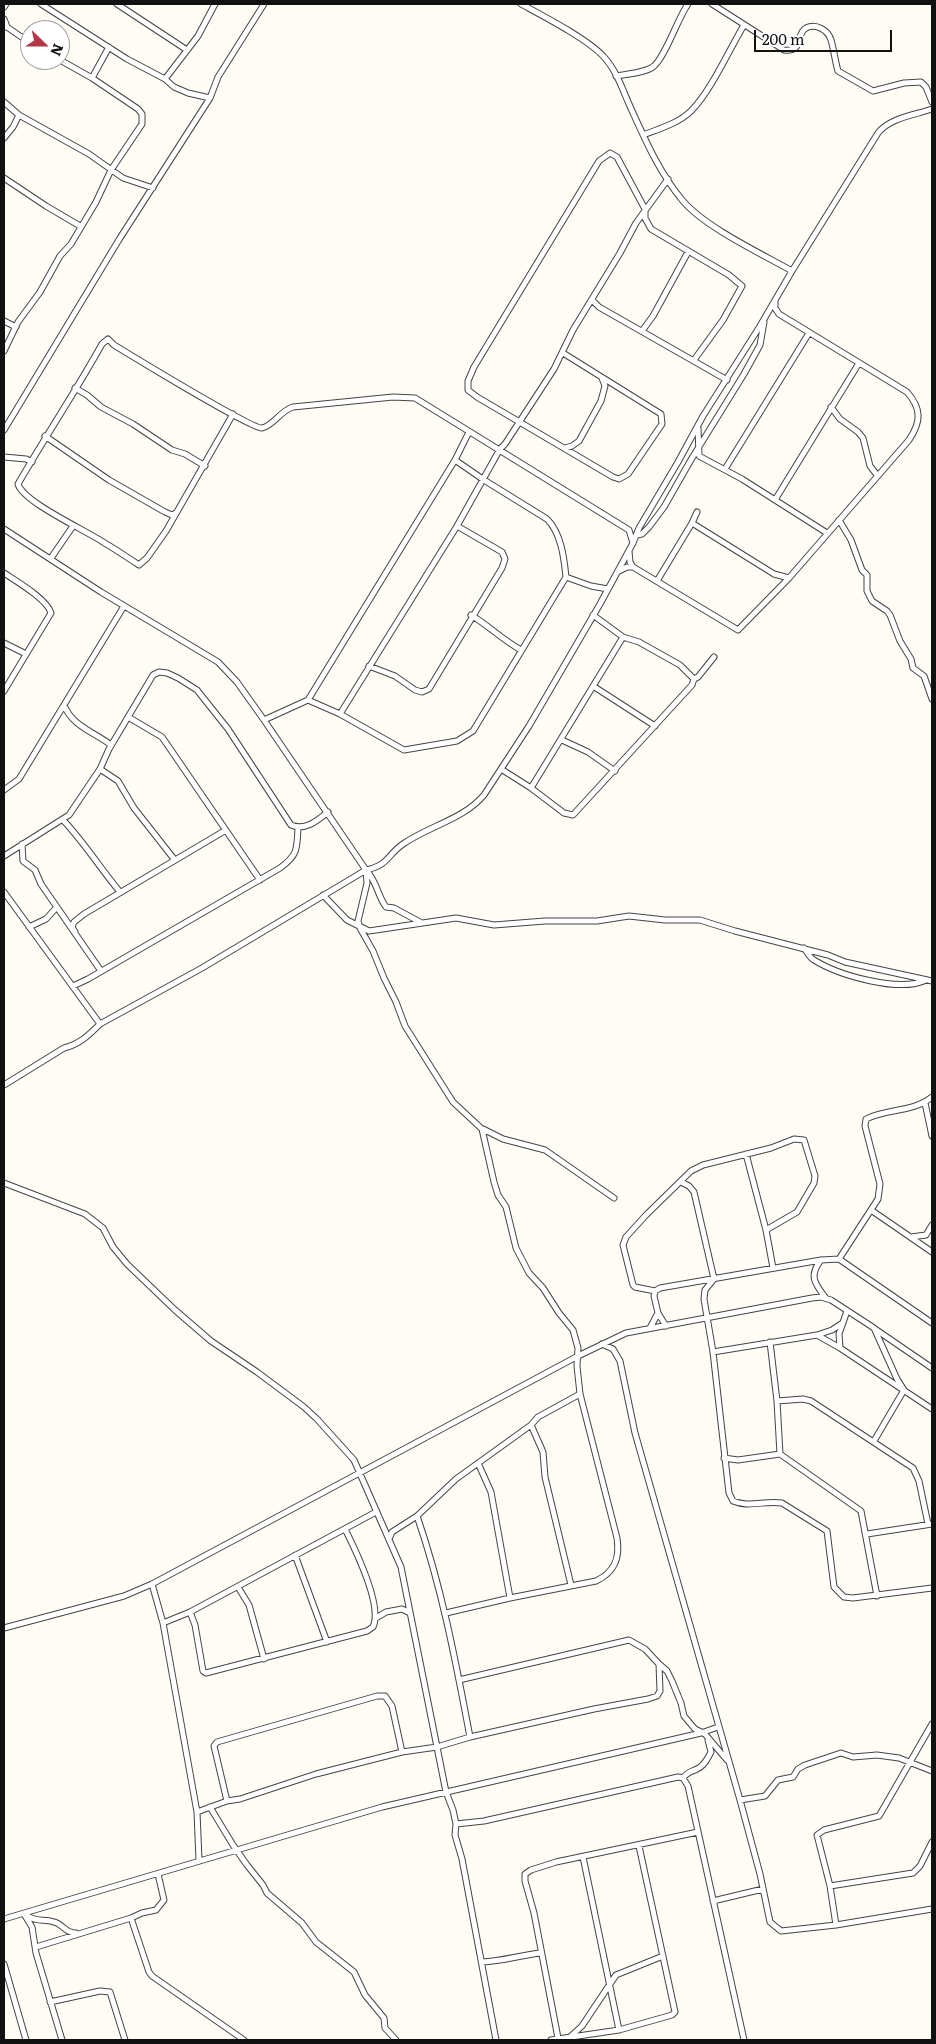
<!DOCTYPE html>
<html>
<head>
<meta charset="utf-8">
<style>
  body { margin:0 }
  #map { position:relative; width:936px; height:2044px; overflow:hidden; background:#fefcf5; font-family:Literata,serif }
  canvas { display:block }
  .frame { position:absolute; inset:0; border:5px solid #111; pointer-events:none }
  .north { position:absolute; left:20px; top:20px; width:50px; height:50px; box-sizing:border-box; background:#fff; border:1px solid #a0a0a0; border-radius:50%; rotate:112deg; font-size:14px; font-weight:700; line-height:20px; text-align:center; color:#111 }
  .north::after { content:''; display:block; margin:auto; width:18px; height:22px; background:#b53544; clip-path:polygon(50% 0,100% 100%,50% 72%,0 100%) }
  .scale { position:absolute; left:754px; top:30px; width:138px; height:22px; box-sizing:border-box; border:2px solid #111; border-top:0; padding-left:6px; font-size:15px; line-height:18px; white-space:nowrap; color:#111; -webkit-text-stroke:4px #fff; paint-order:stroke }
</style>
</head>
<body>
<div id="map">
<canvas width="936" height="2044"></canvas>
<div class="frame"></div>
<div class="north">N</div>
<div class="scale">200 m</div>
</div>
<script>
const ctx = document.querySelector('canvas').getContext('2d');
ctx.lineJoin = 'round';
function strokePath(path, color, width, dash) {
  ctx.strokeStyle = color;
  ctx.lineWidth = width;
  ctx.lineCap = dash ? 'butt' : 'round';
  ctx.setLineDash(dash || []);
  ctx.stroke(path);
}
const street = new Path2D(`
  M 41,4 L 127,59 L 165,79 L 174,87 L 188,93 L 210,98
  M 117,4 L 187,50
  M 521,4 C 543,16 588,39 604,57 C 616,70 622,88 629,104 C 644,137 659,173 683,201 C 705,227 760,253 792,271
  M 712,4 L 784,50 C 805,52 795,34 806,28 C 816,23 828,30 831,40 C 834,50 835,61 838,71 L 873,91 L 904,83 L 921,82 L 926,87 L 932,102
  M 4,7 L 6,4
  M 4,19 L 7,27
  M 4,27 L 7,27 L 30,43
  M 616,76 C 627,74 646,73 654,66 C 665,57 678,18 688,4
  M 92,78 L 109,47
  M 165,79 L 198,36 L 215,4
  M 4,102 L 19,115 L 89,154 L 123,178 L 153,188
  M 643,135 C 659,129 679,123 691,111 C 711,91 729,50 744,25
  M 4,138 L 13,127 L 19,115
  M 4,178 L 46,206 L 80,226
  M 592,300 L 599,307 L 727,380
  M 4,321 L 16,327
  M 642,331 L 653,316 L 688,252
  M 4,351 L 18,322 L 40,292 L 60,256 L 71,244 L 96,202 L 111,170 L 142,124 L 142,114 L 138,109 L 92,78 L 60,60
  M 563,353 L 661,414 L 662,424 L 628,474 L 619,479 L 613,477 L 477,397 L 468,390 L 468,381 L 474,367 L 599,161 L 610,153 L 617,157 L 645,209 L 645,218 L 651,229 L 729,275 L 742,286 L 723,320 L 694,360
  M 75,388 L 87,395 L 101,407 L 133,424 L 172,450 L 185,454 L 205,466
  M 831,407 L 840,419 L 858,432 L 863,438 L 870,466 L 877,475
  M 233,414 L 166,531 L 147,558 L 139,565 C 127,557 115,549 103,542 C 85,530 23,502 18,484 C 45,437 76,391 102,344 L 108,339 L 114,345 C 132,356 252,429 262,428 C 273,426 280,411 293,407 L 393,397 L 415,398 L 629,530 L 633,543
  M 698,428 L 699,456 L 742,479 L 827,533
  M 4,430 L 120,238 L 210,98 L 218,77 L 264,4
  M 45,436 L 109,480 L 165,512 L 172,515 L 176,513
  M 565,448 L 572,446 L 579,441 L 601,401 L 605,386 L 602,378
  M 4,457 L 26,459 L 32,462
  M 725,469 L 809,333
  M 775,500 L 859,363
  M 839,520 L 851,540 L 862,570 L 867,575 L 867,591 L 872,601 L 887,611 L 890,615 L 900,641 L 911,659 L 913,668 L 924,676 L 932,699
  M 692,523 L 774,574 L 789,578
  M 4,529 L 101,592 L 218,662 L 237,682 L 264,720 L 366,870 C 389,865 387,855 403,844 C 429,826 464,819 484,795 L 529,726 L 600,604 L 633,543 L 639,528 L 678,462 L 703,416 L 760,326 L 792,271 L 878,133 C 889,118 915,115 932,109
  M 637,535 L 642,534 L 649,527 L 664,507 L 692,458 L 744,374 L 760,345 L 764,322
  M 629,551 L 630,562 L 633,567
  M 51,558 L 73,526
  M 619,571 L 627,567 L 633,567 L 738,630 L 789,578 L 909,440 C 921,422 922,409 907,392 L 779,314 L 775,308 L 775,301
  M 4,573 C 16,581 47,599 51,613 L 4,691
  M 566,577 L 591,586 L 608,589
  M 657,581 L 692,523 L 697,512
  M 471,615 C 489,626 503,640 521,650
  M 593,615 L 623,637 L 639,642 L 680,665 L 694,679
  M 4,643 L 26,654
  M 369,666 L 395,676 L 415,690 L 422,692 L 429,689 L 502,568 L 505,559 L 502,552 L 457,526
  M 593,686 L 655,726
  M 308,700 L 340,714 L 404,750 L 457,741 L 473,731 L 566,577 C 564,557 561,533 547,519 L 484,480 L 455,460
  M 64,705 C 72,726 94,732 111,745
  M 340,714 L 457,526 L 500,449 L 505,444 L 554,369 L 573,330 L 620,253 L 636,223 L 668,179
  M 128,717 L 162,737 L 260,880
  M 264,720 L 308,700 L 455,460 L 469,432
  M 562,740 L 588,752 L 615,771
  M 100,769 L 118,781 L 134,808 L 174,859
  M 501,769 L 531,788 L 564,813 L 573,815 L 692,685 L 694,679 L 698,677 L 714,657
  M 531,788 L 623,637
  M 4,790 L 19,779 L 124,606
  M 63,820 C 84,842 100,868 120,892
  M 22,844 L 23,861 L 35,870 L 41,884 L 101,971
  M 4,856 L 69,815 L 100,769 L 109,749 L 153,675 L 159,672 L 167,673 L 178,678 L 197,690 L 228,729 L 291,825 C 305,831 317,821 328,812
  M 366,870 L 367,883 L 358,921 L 360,928 L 373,951 L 384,978 L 396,1002 L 405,1026 L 453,1102 L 482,1129 L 494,1182 L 498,1195 L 506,1207 L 516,1248 L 529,1273 L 543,1288 L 559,1313 L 573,1330 L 578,1348 L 577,1366 L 580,1394 L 617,1538 C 620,1558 615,1572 596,1581 L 510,1598 L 446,1613
  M 366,870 C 377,881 377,895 386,907 L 394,908 L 420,922
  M 4,892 L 100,1024
  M 323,895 L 347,920 L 369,931 L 456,918 L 494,925 L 545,921 L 597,921 L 629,916 L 665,920 L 700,920 L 735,931 L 828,955 L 845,962 L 932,981
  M 29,927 L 46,919 L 57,907
  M 75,932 L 72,927 L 74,922 L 84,914 L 226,830
  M 804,948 C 807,952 810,958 814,960 C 838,975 899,993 926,980
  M 73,986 L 88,979 L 280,868 C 298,855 297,849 298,827
  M 4,1085 L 64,1048 C 80,1044 89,1035 100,1024 L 202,968 L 366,870
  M 925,1103 L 932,1136
  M 483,1129 L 503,1139 L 545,1150 L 614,1198
  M 746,1154 L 766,1230 L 773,1268
  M 681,1182 L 689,1186 L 694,1192 L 714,1279 L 705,1290 L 704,1299 L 713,1352 L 729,1493 L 733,1501 C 749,1508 765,1500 782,1503 L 827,1531 L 834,1587 L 844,1597 L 853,1598 L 932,1588
  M 4,1183 L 85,1214 L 103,1228 L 113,1247 L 127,1264 L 175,1310 L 211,1341 L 257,1372 L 304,1407 L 317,1419 L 354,1460 L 401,1567 L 446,1792 L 453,1810 L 456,1824 L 455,1835 L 462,1859 L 496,2040
  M 871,1210 L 932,1252
  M 766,1230 L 797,1212 L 814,1183 L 815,1176 L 804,1140 L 794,1139 L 771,1148 L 703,1165 L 691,1171 L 646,1215 L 626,1237 L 623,1245 L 633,1285 L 635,1287 L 655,1291 L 660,1288 L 821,1260 L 839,1259 L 932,1323
  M 911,1237 L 926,1235 L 932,1225
  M 839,1259 L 878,1199 L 880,1184 L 865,1126 L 866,1119 C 887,1108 912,1113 932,1097
  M 821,1260 C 809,1275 814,1283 825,1297
  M 658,1313 L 666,1326
  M 650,1328 L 658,1313 L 654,1296 L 655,1291
  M 875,1329 L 932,1368
  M 817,1335 L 832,1330 L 841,1324
  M 770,1342 L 777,1401 L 780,1454
  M 602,1344 L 613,1349 L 620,1361 L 635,1433 L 740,1800 L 760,1874 L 770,1922 L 781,1931 L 836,1925 L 932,1909
  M 840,1348 L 839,1334 L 847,1311
  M 713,1352 L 817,1335 L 840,1348 L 932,1409
  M 777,1401 L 803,1399 L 811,1401 L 913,1468 L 919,1481 L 928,1524
  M 531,1425 L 543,1452 L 545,1477 L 571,1585
  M 724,1458 L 738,1460 L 780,1454 L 861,1511 L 877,1596
  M 478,1463 L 491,1492 L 510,1598
  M 417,1516 C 442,1588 456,1663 470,1737
  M 867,1534 L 932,1524
  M 389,1539 L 392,1532 L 417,1516 L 456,1479 L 531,1425 L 538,1417 L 580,1394
  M 295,1555 L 327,1642
  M 152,1584 L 163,1623 L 197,1812 L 199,1860
  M 238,1587 L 249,1605 L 264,1659
  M 190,1612 L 195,1625 L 203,1671 L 206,1673 L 367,1631 L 373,1627 C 383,1606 355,1549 345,1529
  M 376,1618 L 386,1612 L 402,1609 L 410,1613
  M 163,1623 L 190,1612 L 376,1512
  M 4,1628 L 124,1596 L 152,1584 L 578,1356 L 626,1333 L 812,1298 L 821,1297 L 831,1300 L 874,1328 L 897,1379 L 904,1390 L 874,1441
  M 659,1664 L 667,1671 L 672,1681 L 681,1703 L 684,1716 L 695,1729 L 705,1734 L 727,1760
  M 683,1778 C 687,1772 691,1772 697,1769 C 704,1766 708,1758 711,1752 L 708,1740
  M 740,1800 L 765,1796 L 778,1780 L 793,1777 L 798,1769 L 805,1765 L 841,1753 L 853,1757 L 877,1755 L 899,1758 L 932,1771
  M 227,1801 L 214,1746 L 217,1742 L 377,1696 L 385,1696 L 392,1706 L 402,1752
  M 210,1807 L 233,1845 L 247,1865 L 263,1885 L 267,1893 L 302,1923 L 316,1942 L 354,1972 L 365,1995 L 384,2018 L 385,2028 L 396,2040
  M 197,1812 L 227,1801 L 240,1799 L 316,1774 L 402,1752 L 437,1747 L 470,1737 L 594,1709 L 648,1699 L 657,1696 L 660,1691 L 659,1664 L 645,1649 L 629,1640 L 459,1680
  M 456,1824 L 484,1821 L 678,1777 L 683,1778 L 688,1786 L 744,2040
  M 583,1857 L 619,2030
  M 830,1886 L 913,1873 L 920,1866 L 932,1842
  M 713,1901 L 763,1889
  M 24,1914 L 32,1927 L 36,1953 L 62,2040
  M 27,1916 C 39,1923 44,1918 54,1922 C 63,1924 65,1933 76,1933
  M 131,1918 L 149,1972 L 152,1976 L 244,2040
  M 4,1919 L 382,1807 L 701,1733 L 718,1727
  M 836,1925 L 830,1886 L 817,1835 L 824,1830 L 879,1816 L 932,1724
  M 36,1947 L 131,1918 L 142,1913 L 156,1910 L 164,1900 L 158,1874
  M 482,1962 C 503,1961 521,1955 541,1953
  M 4,1964 L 26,2040
  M 50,2002 L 100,1991 L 110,1992 L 125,2040
  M 571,2036 L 582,2026 L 616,1975 L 663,1956
  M 558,2038 L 534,1913 L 525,1881 L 525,1874 L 531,1870 L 556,1862 L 698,1832
  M 551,2040 L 619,2030 L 672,2015 L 675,2012 L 639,1846`);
strokePath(street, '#444', 7);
strokePath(street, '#fff', 5);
</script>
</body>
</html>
